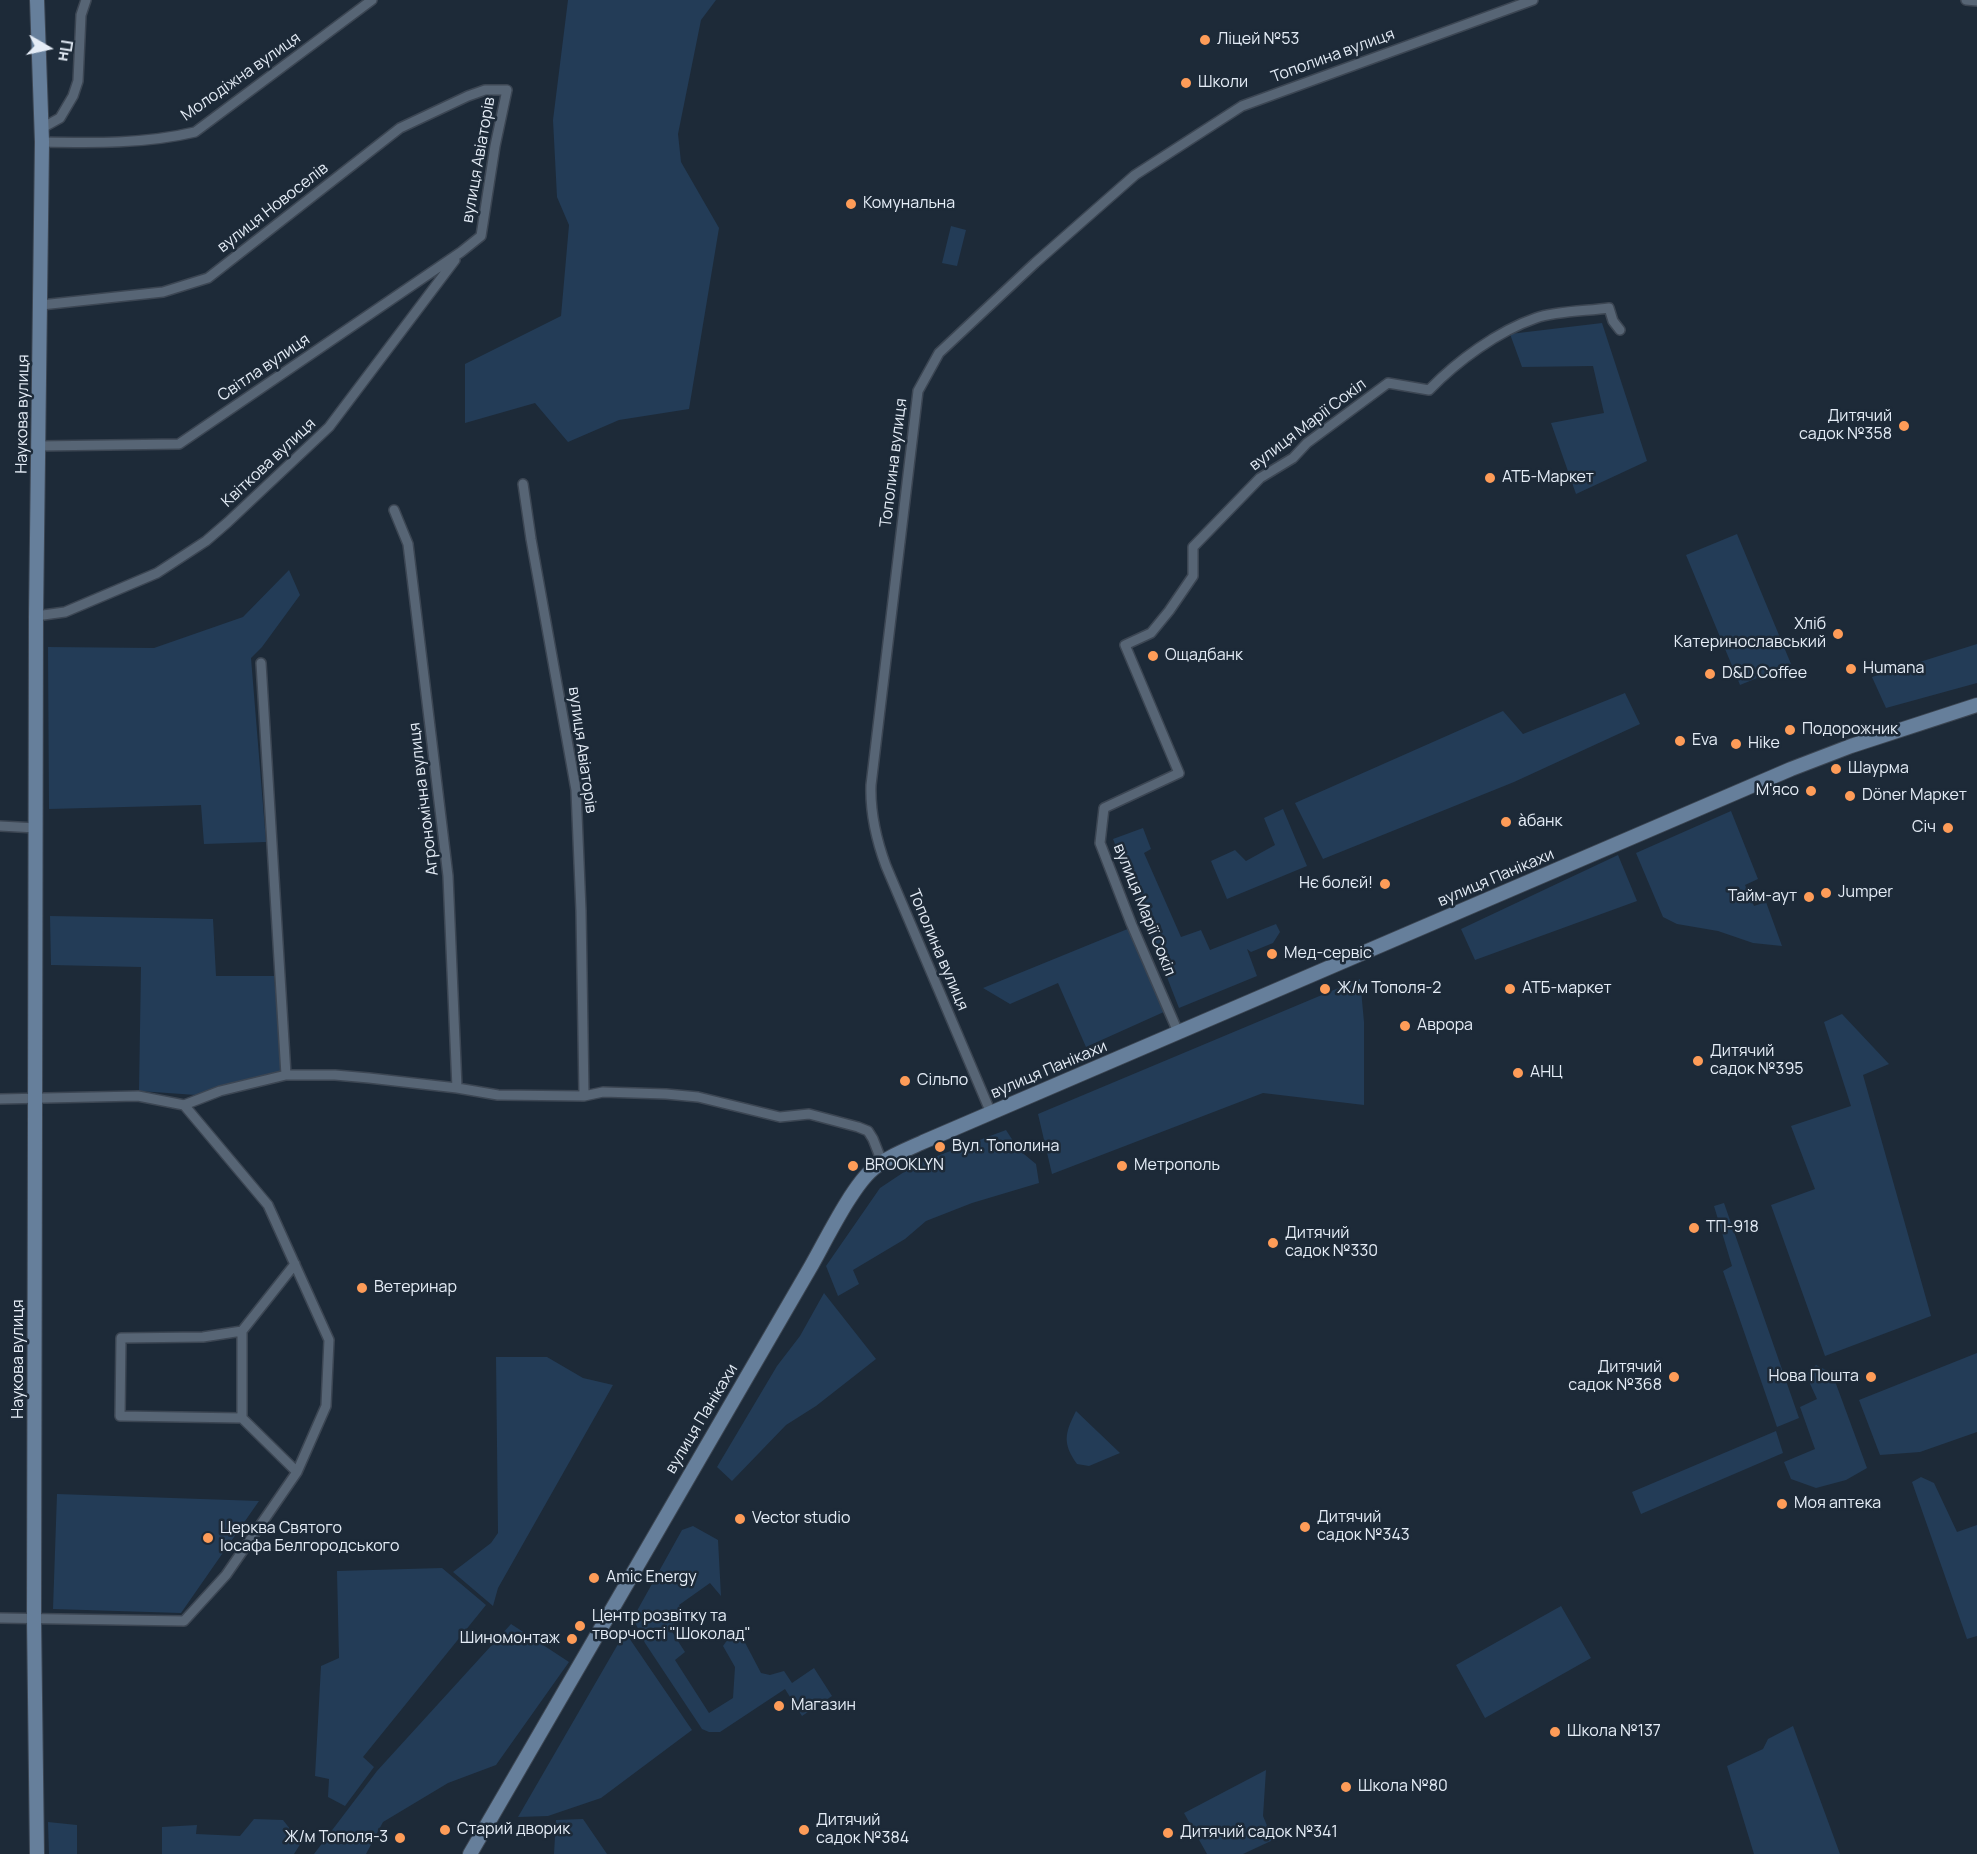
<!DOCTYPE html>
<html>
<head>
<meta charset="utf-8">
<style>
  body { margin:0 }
  #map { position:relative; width:1977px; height:1854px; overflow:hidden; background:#1d2a38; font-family:Manrope,sans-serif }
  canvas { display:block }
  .north { position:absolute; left:18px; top:18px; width:60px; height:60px; -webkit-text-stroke:4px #1d2a38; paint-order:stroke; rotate:99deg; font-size:16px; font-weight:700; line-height:24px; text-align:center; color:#e4ecf6 }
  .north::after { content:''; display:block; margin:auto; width:21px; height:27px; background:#e4ecf6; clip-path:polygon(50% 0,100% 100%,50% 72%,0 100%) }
</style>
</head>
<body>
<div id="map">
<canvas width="1977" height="1854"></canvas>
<div class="north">Пн</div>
</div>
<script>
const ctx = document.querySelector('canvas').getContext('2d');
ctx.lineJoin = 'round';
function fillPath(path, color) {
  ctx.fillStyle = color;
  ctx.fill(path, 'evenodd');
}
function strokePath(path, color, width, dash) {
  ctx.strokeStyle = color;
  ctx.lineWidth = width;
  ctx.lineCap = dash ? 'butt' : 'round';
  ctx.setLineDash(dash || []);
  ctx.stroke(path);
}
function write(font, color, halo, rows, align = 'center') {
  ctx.font = font + ' Manrope,sans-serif';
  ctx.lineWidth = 5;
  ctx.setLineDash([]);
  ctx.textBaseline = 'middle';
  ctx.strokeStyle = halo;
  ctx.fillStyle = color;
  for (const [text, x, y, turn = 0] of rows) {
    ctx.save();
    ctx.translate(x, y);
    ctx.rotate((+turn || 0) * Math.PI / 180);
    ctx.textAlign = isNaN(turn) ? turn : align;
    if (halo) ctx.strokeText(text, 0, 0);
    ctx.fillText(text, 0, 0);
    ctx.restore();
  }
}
const green = new Path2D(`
  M 568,0 L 716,0 L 701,20 L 678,134 L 681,162 L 719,228 L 689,409 L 619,420 L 568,442 L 535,403 L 465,423 L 465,364 L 561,316 L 569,225 L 557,197 L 553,120 Z
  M 951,226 L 966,230 L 957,266 L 942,263 Z
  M 1602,323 L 1647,461 L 1576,494 L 1551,423 L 1604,413 L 1593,366 L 1522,367 L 1510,334 Z
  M 1737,534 L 1791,664 L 1740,685 L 1686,555 Z
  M 289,570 L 300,595 L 262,647 L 251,658 L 266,842 L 204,844 L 201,805 L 49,809 L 48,647 L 154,648 L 243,617 Z
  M 1977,644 L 1977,683 L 1886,708 L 1872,677 Z
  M 1625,693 L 1640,724 L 1514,782 L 1323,859 L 1295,803 L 1503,711 L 1523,734 Z
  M 1283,809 L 1307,866 L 1227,899 L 1211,861 L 1235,850 L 1246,861 L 1275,845 L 1264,818 Z
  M 1731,811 L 1758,879 L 1745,885 L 1754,906 L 1766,902 L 1782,946 L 1753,943 L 1718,931 L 1677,924 L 1663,917 L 1636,853 Z
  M 1143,828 L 1151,849 L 1144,853 L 1181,937 L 1201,930 L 1210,950 L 1276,924 L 1280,932 L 1273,943 L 1251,952 L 1247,949 L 1257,976 L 1179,1008 L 1113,839 Z
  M 1618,855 L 1637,901 L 1475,960 L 1461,929 Z
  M 50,916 L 213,919 L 216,976 L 274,976 L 282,1071 L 196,1095 L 139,1091 L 141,967 L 51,965 Z
  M 1130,928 L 1166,1011 L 1086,1047 L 1058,983 L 1010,1004 L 983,988 Z
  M 1360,979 L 1364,1022 L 1364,1105 L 1263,1093 L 1052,1174 L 1038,1114 Z
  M 1842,1014 L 1889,1064 L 1863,1075 L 1931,1316 L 1825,1356 L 1771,1205 L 1815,1189 L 1791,1126 L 1851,1106 L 1824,1022 Z
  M 1006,1130 L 1019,1150 L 1036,1164 L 1039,1183 L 972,1203 L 926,1221 L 905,1239 L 853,1270 L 859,1284 L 838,1296 L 826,1266 L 880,1188 L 916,1164 Z
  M 1724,1203 L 1799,1418 L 1777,1427 L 1723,1271 L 1732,1266 L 1714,1206 Z
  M 824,1293 L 876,1359 L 816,1406 L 786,1425 L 732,1481 L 717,1467 L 777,1366 L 800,1336 Z
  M 1977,1353 L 1977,1432 L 1920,1452 L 1880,1455 L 1859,1400 Z
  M 496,1357 L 547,1357 L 583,1378 L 613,1385 L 498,1588 L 493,1606 L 453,1572 L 491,1543 L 498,1533 Z
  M 1816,1365 L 1832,1373 L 1867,1468 L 1846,1480 L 1816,1488 L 1791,1479 L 1784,1462 L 1815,1449 L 1800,1407 L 1817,1399 L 1806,1375 Z
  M 1076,1411 L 1120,1453 L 1089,1466 L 1077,1464 C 1062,1443 1065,1433 1076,1411 Z
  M 1776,1431 L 1783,1453 L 1641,1514 L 1632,1492 Z
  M 1921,1477 L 1934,1483 L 1957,1532 L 1977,1525 L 1977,1636 L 1967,1639 L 1912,1482 Z
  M 57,1494 L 259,1501 L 181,1613 L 53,1609 Z
  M 693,1526 L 718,1540 L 721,1596 L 710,1583 L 679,1605 L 685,1616 L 669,1627 L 685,1652 L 675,1660 L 709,1713 L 733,1698 L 735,1667 L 723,1646 L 728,1639 L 740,1633 L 761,1673 L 770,1675 L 784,1671 L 792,1683 L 814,1668 L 832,1696 L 802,1716 L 785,1689 L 720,1732 L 709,1732 L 702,1729 L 645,1643 L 633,1618 L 682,1530 Z
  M 442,1568 L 486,1605 L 363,1757 L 374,1767 L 345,1806 L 328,1797 L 329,1779 L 315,1776 L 321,1666 L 339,1658 L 337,1571 Z
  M 1561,1606 L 1591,1658 L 1485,1718 L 1456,1665 Z
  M 511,1624 L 569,1662 L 496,1765 L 448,1783 L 383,1822 L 366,1854 L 314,1854 L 377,1771 Z
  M 625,1632 L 692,1730 L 601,1798 L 548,1816 L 518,1817 Z
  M 1793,1726 L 1840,1854 L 1754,1854 L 1727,1766 L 1763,1749 L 1768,1739 Z
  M 1266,1770 L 1263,1816 L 1273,1840 L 1243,1854 L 1207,1854 L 1184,1813 Z
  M 254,1819 L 283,1820 L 301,1843 L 294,1854 L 162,1854 L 162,1827 L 197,1825 L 196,1834 L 240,1836 Z
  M 583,1819 L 607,1854 L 554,1854 L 556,1820 Z
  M 48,1822 L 77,1825 L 77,1854 L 49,1854 Z`);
const street = new Path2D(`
  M 1966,0 L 1977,1
  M 42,128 L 60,118 L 73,96 L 78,81 L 81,15 L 86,0
  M 42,142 C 93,143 145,144 195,132 L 372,0
  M 39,446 L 179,444 L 461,252 L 481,236 L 495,146 L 507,90 L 485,90 L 468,96 L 400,128 L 208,278 L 163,292 L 41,305
  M 523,484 L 531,539 L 576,790 L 581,911 L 584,1096
  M 394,510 L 408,544 L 448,876 L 457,1088
  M 36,616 L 65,612 L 157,573 L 206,541 L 228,522 L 329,427 L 455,260
  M 261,663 L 286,1075
  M 0,826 L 36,828
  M 1178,1032 L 1131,923 L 1100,843 L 1104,808 L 1179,773 L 1125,645 L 1151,633 L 1169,611 L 1193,576 L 1193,547 L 1260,478 L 1293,458 L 1307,443 L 1388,383 L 1429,390 C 1457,361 1498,331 1536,318 C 1556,311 1588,311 1609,308 L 1613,321 L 1620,330
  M 0,1099 L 138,1096 L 184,1105 L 268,1205 L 329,1340 L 326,1406 L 297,1472 L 226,1575 L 184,1621 L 0,1618
  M 184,1105 L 220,1091 L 286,1075 L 335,1075 L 369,1078 L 457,1088 L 498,1095 L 584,1096 L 603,1092 L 666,1094 L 698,1097 L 780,1117 L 809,1114 L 858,1127 L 868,1131 L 873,1139 L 882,1162
  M 991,1113 L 886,866 C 876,839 870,814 871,785 L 918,391 L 939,353 L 1035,263 L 1135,175 L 1242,106 L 1533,0
  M 242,1331 L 242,1418 L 297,1472
  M 242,1418 L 120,1416 L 121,1338 L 203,1337 L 242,1331 L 295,1264`);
const secondary = new Path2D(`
  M 37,1854 L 34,1619 L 36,616 L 42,142 L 37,0
  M 470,1854 L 810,1268 C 825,1242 852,1186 873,1169 C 887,1157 906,1150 923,1142 L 1791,769 L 1851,746 L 1977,705`);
const markers = [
  [1205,40,6,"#fe9c58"],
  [1186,83,6,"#fe9c58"],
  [851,204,6,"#fe9c58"],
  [1904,426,6,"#fe9c58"],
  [1490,478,6,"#fe9c58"],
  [1838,634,6,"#fe9c58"],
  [1153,656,6,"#fe9c58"],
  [1851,669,6,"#fe9c58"],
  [1710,674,6,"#fe9c58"],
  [1790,730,6,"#fe9c58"],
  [1680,741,6,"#fe9c58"],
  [1736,744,6,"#fe9c58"],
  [1836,769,6,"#fe9c58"],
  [1811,791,6,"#fe9c58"],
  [1850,796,6,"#fe9c58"],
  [1506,822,6,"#fe9c58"],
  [1948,828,6,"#fe9c58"],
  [1385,884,6,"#fe9c58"],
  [1826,893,6,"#fe9c58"],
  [1809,897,6,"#fe9c58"],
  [1272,954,6,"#fe9c58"],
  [1325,989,6,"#fe9c58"],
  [1510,989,6,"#fe9c58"],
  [1405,1026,6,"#fe9c58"],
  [1698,1061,6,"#fe9c58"],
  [1518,1073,6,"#fe9c58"],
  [905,1081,6,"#fe9c58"],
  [940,1147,6,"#fe9c58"],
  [853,1166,6,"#fe9c58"],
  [1122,1166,6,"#fe9c58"],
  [1694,1228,6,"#fe9c58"],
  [1273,1243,6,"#fe9c58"],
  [362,1288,6,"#fe9c58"],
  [1674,1377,6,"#fe9c58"],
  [1871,1377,6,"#fe9c58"],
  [1782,1504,6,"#fe9c58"],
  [740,1519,6,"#fe9c58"],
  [1305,1527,6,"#fe9c58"],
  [208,1538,6,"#fe9c58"],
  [594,1578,6,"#fe9c58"],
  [580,1626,6,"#fe9c58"],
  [572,1639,6,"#fe9c58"],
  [779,1706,6,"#fe9c58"],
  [1555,1732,6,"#fe9c58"],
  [1346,1787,6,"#fe9c58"],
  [445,1830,6,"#fe9c58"],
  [804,1830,6,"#fe9c58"],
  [1168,1833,6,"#fe9c58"],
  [400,1838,6,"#fe9c58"]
];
const poiNames = [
  ["Ліцей №53",1217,40],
  ["Школи",1198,83],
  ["Комунальна",863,204],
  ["Дитячий",1892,417,"right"],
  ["садок №358",1892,435,"right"],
  ["АТБ-Маркет",1502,478],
  ["Хліб",1826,625,"right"],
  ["Катеринославський",1826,643,"right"],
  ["Ощадбанк",1165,656],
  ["Humana",1863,669],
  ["D&D Coffee",1722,674],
  ["Подорожник",1802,730],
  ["Eva",1692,741],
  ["Hike",1748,744],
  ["Шаурма",1848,769],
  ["М'ясо",1799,791,"right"],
  ["Döner Маркет",1862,796],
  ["а̀банк",1518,822],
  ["Січ",1936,828,"right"],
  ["Нє болєй!",1373,884,"right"],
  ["Jumper",1838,893],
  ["Тайм-аут",1797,897,"right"],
  ["Мед-сервіс",1284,954],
  ["Ж/м Тополя-2",1337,989],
  ["АТБ-маркет",1522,989],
  ["Аврора",1417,1026],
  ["Дитячий",1710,1052],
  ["садок №395",1710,1070],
  ["АНЦ",1530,1073],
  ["Сільпо",917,1081],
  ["Вул. Тополина",952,1147],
  ["BROOKLYN",865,1166],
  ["Метрополь",1134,1166],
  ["ТП-918",1706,1228],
  ["Дитячий",1285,1234],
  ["садок №330",1285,1252],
  ["Ветеринар",374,1288],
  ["Дитячий",1662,1368,"right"],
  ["садок №368",1662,1386,"right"],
  ["Нова Пошта",1859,1377,"right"],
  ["Моя аптека",1794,1504],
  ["Дитячий",1317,1518],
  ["садок №343",1317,1536],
  ["Vector studio",752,1519],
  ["Церква Святого",220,1529],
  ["Іосафа Белгородського",220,1547],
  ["Amic Energy",606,1578],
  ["Центр розвітку та",592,1617],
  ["творчості \"Шоколад\"",592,1635],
  ["Шиномонтаж",560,1639,"right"],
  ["Магазин",791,1706],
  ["Школа №137",1567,1732],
  ["Школа №80",1358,1787],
  ["Дитячий",816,1821],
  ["садок №384",816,1839],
  ["Старий дворик",457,1830],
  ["Дитячий садок №341",1180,1833],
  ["Ж/м Тополя-3",388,1838,"right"]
];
const streetNames = [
  ["Тополина вулиця",1333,56,-20],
  ["Молодіжна вулиця",241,77,-35],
  ["вулиця Авіаторів",479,160,-80],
  ["вулиця Новоселів",273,208,-38],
  ["Світла вулиця",264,368,-34],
  ["Наукова вулиця",23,414,-89],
  ["вулиця Марії Сокіл",1308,425,-37],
  ["Квіткова вулиця",269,463,-43],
  ["Тополина вулиця",894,463,-83],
  ["вулиця Авіаторів",582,750,82],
  ["Агрономічна вулиця",424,799,-97],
  ["вулиця Панікахи",1496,878,-23],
  ["вулиця Марії Сокіл",1144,910,68],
  ["Тополина вулиця",938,950,67],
  ["вулиця Панікахи",1049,1070,-23],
  ["Наукова вулиця",19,1359,-90],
  ["вулиця Панікахи",702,1419,-59]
];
fillPath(green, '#233c57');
strokePath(street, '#3c4653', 12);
strokePath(secondary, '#3c4653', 16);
strokePath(street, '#576575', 9);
strokePath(secondary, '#667f9b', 14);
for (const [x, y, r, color] of markers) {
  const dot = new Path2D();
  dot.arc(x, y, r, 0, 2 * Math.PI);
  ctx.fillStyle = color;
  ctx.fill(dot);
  strokePath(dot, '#1d2a38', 2);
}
write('16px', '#e4ecf6', '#1d2a38', poiNames, 'left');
write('16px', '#e4ecf6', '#1d2a38', streetNames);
</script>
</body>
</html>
